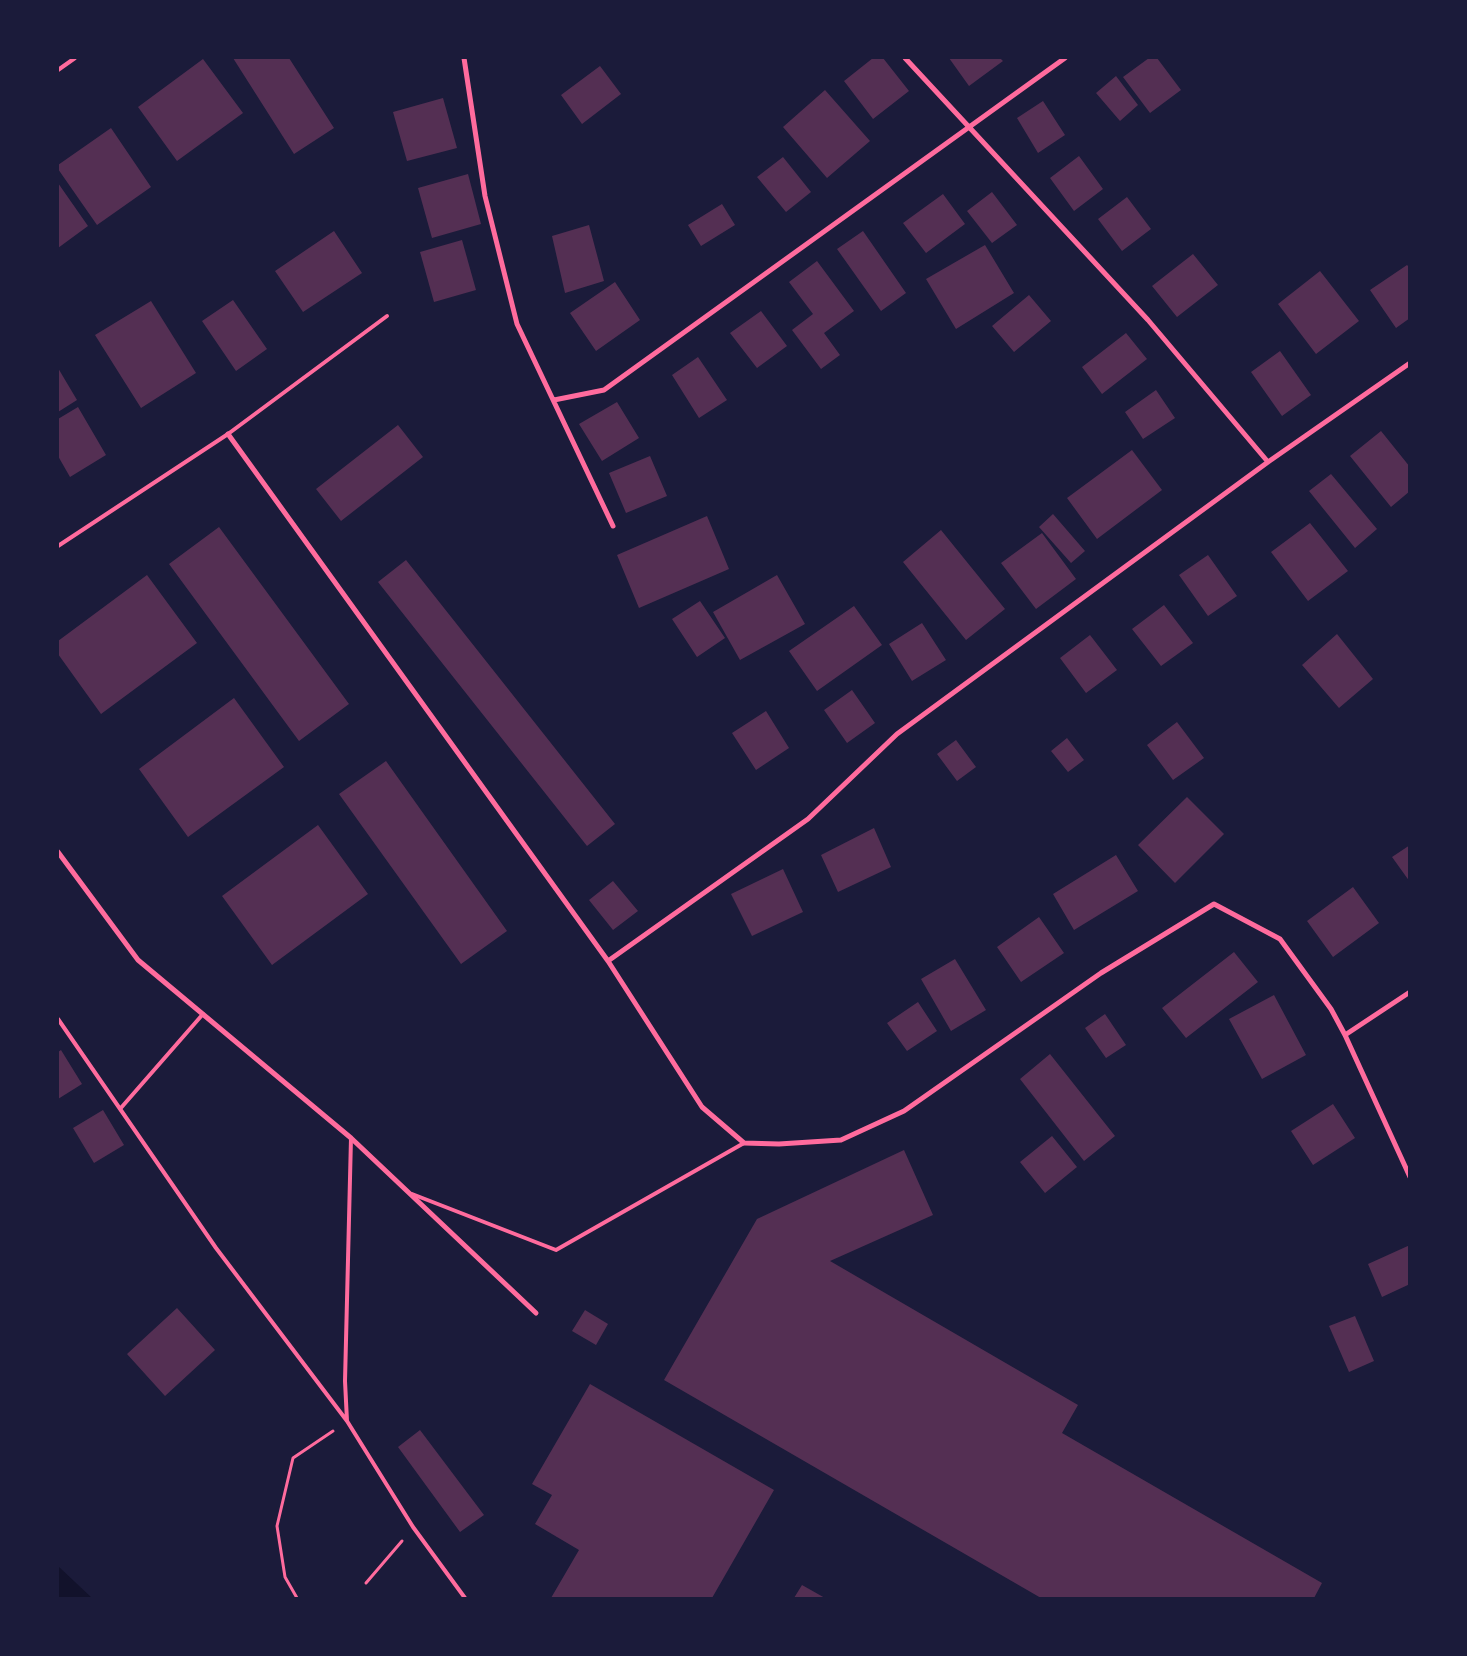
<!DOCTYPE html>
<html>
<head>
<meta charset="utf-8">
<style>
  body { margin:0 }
  #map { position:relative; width:1467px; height:1656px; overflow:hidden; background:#1b1b3a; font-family:Barlow,sans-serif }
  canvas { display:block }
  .frame { position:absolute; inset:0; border:59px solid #1b1b3a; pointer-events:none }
</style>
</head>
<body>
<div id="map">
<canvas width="1467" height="1656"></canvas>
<div class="frame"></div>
</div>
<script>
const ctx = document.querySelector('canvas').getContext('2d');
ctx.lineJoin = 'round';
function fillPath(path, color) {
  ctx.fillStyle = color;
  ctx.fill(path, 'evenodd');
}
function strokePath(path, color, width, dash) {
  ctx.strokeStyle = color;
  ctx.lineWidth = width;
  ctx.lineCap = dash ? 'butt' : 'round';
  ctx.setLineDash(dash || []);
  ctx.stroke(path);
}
const water = new Path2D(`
  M 58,1566 L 92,1598 L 58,1598 Z`);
const building = new Path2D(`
  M 233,58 L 289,58 L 334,128 L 294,154 Z
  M 873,58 L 883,58 L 909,91 L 873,119 L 844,81 Z
  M 949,58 L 1000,58 L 1003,61 L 969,86 Z
  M 1149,58 L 1157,58 L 1181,90 L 1150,113 L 1123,77 Z
  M 203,59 L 243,113 L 177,161 L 138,107 Z
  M 600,66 L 621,94 L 582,124 L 561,95 Z
  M 1116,76 L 1138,105 L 1120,121 L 1096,93 Z
  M 825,90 L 870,141 L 827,178 L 783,127 Z
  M 443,98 L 457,148 L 407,161 L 393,112 Z
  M 1043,101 L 1065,135 L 1038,153 L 1017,118 Z
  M 111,128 L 151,187 L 97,225 L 58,169 L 58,165 Z
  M 1079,156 L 1103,189 L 1074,211 L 1050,178 Z
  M 783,157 L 811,192 L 786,212 L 757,177 Z
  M 468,174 L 481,224 L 432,238 L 418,188 Z
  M 58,183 L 88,226 L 58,248 Z
  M 992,192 L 1017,225 L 992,243 L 967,211 Z
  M 943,194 L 965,224 L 926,253 L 903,223 Z
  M 1127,197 L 1151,229 L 1122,251 L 1098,219 Z
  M 722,204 L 735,225 L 701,246 L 688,225 Z
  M 589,225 L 604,281 L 565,293 L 552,236 Z
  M 334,231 L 362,273 L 303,312 L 275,271 Z
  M 863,231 L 906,293 L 881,311 L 837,249 Z
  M 462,240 L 476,290 L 434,302 L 420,252 Z
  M 985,245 L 1014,293 L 956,329 L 926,279 Z
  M 1193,254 L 1218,285 L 1177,317 L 1152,286 Z
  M 817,261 L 854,311 L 824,333 L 840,355 L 821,369 L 792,330 L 813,314 L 789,282 Z
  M 1407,265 L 1410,268 L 1410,318 L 1396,328 L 1370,290 Z
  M 1320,271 L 1359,321 L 1316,354 L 1278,304 Z
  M 615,282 L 640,320 L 596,351 L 570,313 Z
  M 1029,295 L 1051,321 L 1014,352 L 992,326 Z
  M 233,300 L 267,349 L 236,371 L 202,321 Z
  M 151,301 L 196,373 L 141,408 L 95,335 Z
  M 761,311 L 787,346 L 757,368 L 730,333 Z
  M 1126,333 L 1147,359 L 1102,394 L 1082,367 Z
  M 1280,351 L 1311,395 L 1282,416 L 1251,372 Z
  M 698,357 L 727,400 L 699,418 L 672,375 Z
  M 58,368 L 77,400 L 58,412 Z
  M 1156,390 L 1175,418 L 1143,439 L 1125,412 Z
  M 617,402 L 639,438 L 602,461 L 579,424 Z
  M 78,407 L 106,455 L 70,477 L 58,456 L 58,419 Z
  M 398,425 L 423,457 L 341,521 L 316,489 Z
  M 1381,431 L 1410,467 L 1410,491 L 1391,507 L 1350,456 Z
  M 1132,450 L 1162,490 L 1097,539 L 1067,498 Z
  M 650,456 L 667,496 L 626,513 L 609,473 Z
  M 1331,474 L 1377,529 L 1355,548 L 1309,491 Z
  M 1053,514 L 1085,551 L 1071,563 L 1039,527 Z
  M 707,516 L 729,569 L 639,608 L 617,555 Z
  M 1310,523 L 1348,571 L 1308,601 L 1271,552 Z
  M 219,527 L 349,704 L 299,741 L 169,564 Z
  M 941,530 L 1005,609 L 966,640 L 903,562 Z
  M 1042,533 L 1076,579 L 1036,609 L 1001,563 Z
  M 1208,555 L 1237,596 L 1208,616 L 1179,575 Z
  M 406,560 L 615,824 L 587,846 L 378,582 Z
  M 147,575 L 197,643 L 101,714 L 58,654 L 58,641 Z
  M 777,575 L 805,624 L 740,660 L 713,612 Z
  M 700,601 L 725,638 L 697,657 L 672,619 Z
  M 1164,605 L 1193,643 L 1161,666 L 1132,629 Z
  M 854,606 L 882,645 L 817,691 L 789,651 Z
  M 922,623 L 946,660 L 912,681 L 889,644 Z
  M 1337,634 L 1373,679 L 1339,708 L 1302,665 Z
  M 1090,635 L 1117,670 L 1086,693 L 1060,658 Z
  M 852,690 L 875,723 L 847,743 L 824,710 Z
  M 234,698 L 284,767 L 188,837 L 139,769 Z
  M 766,711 L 789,748 L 756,770 L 732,733 Z
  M 1177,722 L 1204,758 L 1173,780 L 1147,745 Z
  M 1067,738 L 1084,760 L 1068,772 L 1051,751 Z
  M 956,740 L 976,767 L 957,781 L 937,754 Z
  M 386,761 L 507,931 L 461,964 L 339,794 Z
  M 1187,797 L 1224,834 L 1175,883 L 1138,845 Z
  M 318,825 L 368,894 L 272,965 L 222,896 Z
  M 874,828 L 891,867 L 838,892 L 821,855 Z
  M 1410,845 L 1410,882 L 1392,857 Z
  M 1116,855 L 1138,891 L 1074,930 L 1053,894 Z
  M 783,869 L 803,912 L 752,936 L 731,894 Z
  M 613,881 L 638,911 L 613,930 L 589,900 Z
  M 1353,887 L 1379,923 L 1333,957 L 1307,921 Z
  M 1039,917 L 1064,953 L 1021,982 L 997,947 Z
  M 1234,952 L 1258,982 L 1186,1038 L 1162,1008 Z
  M 955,959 L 986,1010 L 951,1031 L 921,979 Z
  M 1274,995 L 1306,1055 L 1262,1079 L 1229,1019 Z
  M 918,1002 L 937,1031 L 907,1051 L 887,1023 Z
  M 1105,1014 L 1126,1045 L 1106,1058 L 1085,1028 Z
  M 61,1050 L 82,1084 L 58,1099 L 58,1052 Z
  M 1050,1054 L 1115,1136 L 1084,1161 L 1020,1079 Z
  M 1333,1104 L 1355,1138 L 1313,1165 L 1291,1131 Z
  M 103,1110 L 124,1145 L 94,1163 L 73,1128 Z
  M 1052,1136 L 1077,1167 L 1045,1193 L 1020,1162 Z
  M 904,1150 L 933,1215 L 830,1261 L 1078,1405 L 1062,1433 L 1322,1583 L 1314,1598 L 1041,1598 L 664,1380 L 757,1219 Z
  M 1410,1245 L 1410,1284 L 1382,1297 L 1368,1264 Z
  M 177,1308 L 215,1350 L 165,1396 L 127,1354 Z
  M 585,1310 L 608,1324 L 596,1345 L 572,1331 Z
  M 1355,1316 L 1374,1361 L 1349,1372 L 1329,1326 Z
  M 590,1384 L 774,1490 L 712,1598 L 551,1598 L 579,1550 L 535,1524 L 552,1495 L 532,1484 Z
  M 420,1430 L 484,1515 L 460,1532 L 398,1447 Z
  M 802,1585 L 825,1598 L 794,1598 Z`);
const path = new Path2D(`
  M 366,1583 L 402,1541
  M 297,1598 L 285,1577 L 277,1526 L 293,1458 L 333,1431`);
const service = new Path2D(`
  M 58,70 L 75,58
  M 58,546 L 228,434 L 387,316
  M 58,1019 L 216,1248 L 347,1421
  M 120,1109 L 203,1014
  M 351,1138 L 345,1381 L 347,1421 L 413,1527 L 465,1598
  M 412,1194 L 556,1250 L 744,1143`);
const minor = new Path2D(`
  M 464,58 L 485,196 L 517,324 L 613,526
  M 905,58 L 1148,320 L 1268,462
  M 554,400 L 604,390 L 1065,58
  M 228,434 L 608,961 L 702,1107 L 744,1143 L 779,1144 L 841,1140 L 904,1111 L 1101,973 L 1214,904 L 1280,939 L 1331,1009 L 1345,1035 L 1410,992
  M 58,852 L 138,960 L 351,1138 L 536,1313
  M 608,961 L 808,819 L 897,734 L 1268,462 L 1410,363
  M 1345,1035 L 1410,1177`);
fillPath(water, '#12122b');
fillPath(building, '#542f53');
strokePath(path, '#ff6b9d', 3);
strokePath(service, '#ff6b9d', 4);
strokePath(minor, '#ff6b9d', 5);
</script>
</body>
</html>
